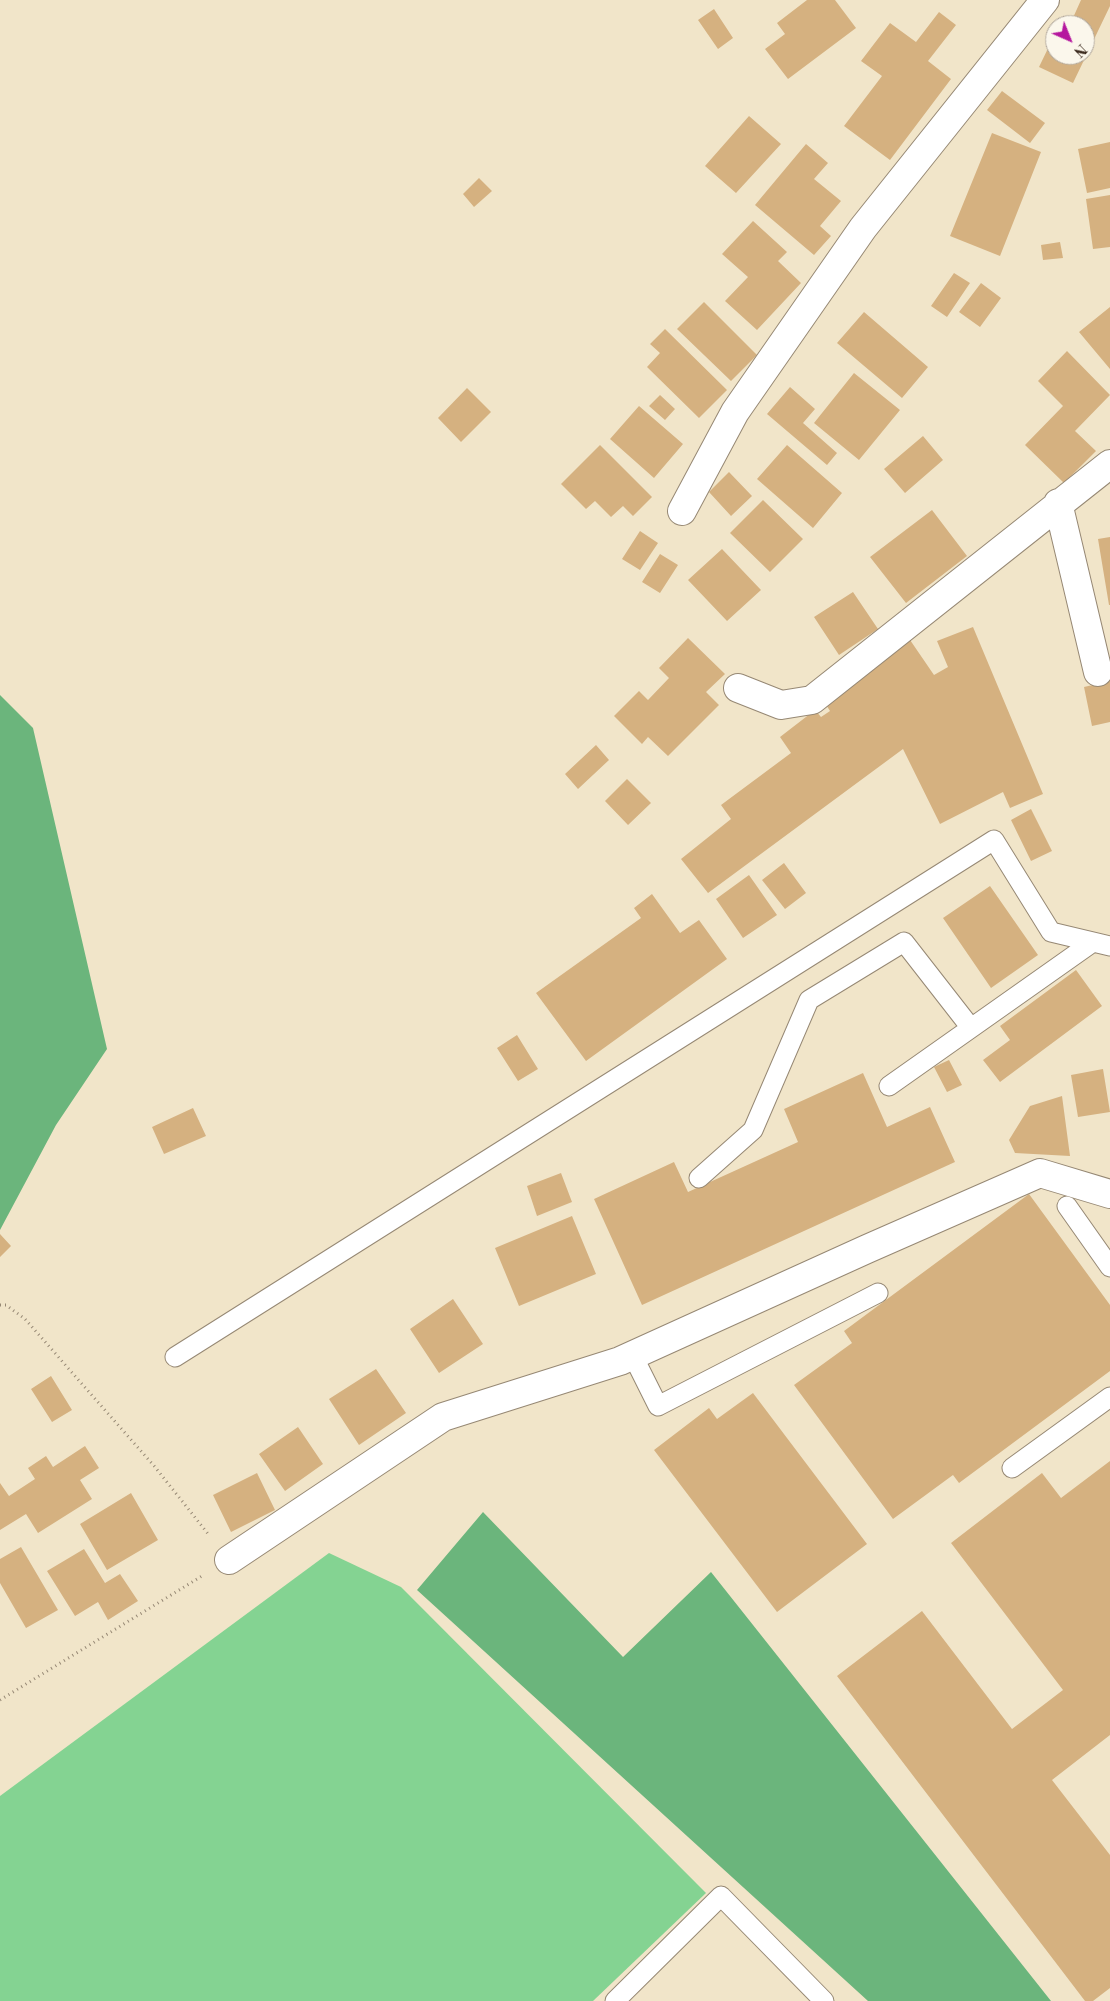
<!DOCTYPE html>
<html>
<head>
<meta charset="utf-8">
<style>
  body { margin:0 }
  #map { position:relative; width:1110px; height:2001px; overflow:hidden; background:#f1e5c9; font-family:"Libre Bodoni",serif }
  canvas { display:block }
  .north { position:absolute; left:1045px; top:15px; width:50px; height:50px; box-sizing:border-box; background:#fbf7ec; border:1px solid #aea59a; border-radius:50%; rotate:136deg; font-size:14px; font-weight:700; line-height:20px; text-align:center; color:#3b2a1e }
  .north::after { content:''; display:block; margin:auto; width:18px; height:22px; background:#b5179e; clip-path:polygon(50% 0,100% 100%,50% 72%,0 100%) }
</style>
</head>
<body>
<div id="map">
<canvas width="1110" height="2001"></canvas>
<div class="north">N</div>
</div>
<script>
const ctx = document.querySelector('canvas').getContext('2d');
ctx.lineJoin = 'round';
function fillPath(path, color) {
  ctx.fillStyle = color;
  ctx.fill(path, 'evenodd');
}
function strokePath(path, color, width, dash) {
  ctx.strokeStyle = color;
  ctx.lineWidth = width;
  ctx.lineCap = dash ? 'butt' : 'round';
  ctx.setLineDash(dash || []);
  ctx.stroke(path);
}
const green = new Path2D(`
  M 329,1553 L 401,1587 L 706,1893 L 593,2001 L 0,2001 L 0,1796 Z`);
const forest = new Path2D(`
  M 0,695 L 33,728 L 107,1049 L 56,1125 L 0,1230 Z
  M 483,1512 L 623,1657 L 711,1572 L 1051,2001 L 868,2001 L 417,1590 Z`);
const building = new Path2D(`
  M 807,0 L 835,0 L 856,28 L 788,79 L 765,49 L 785,34 L 777,23 Z
  M 1081,0 L 1110,0 L 1110,6 L 1073,83 L 1039,67 L 1055,34 L 1055,55 L 1085,55 L 1085,25 L 1059,25 L 1063,16 L 1072,20 Z
  M 714,9 L 733,38 L 718,49 L 698,20 Z
  M 939,12 L 956,25 L 928,61 L 951,79 L 890,160 L 844,126 L 882,76 L 861,61 L 890,23 L 916,42 Z
  M 1002,91 L 1045,123 L 1030,143 L 987,110 Z
  M 749,116 L 781,144 L 736,193 L 705,166 Z
  M 992,133 L 1041,152 L 1000,256 L 950,236 Z
  M 1110,142 L 1110,188 L 1087,193 L 1078,149 Z
  M 806,144 L 828,163 L 814,179 L 841,201 L 820,226 L 831,236 L 814,255 L 755,205 Z
  M 479,178 L 492,191 L 474,207 L 463,194 Z
  M 1110,195 L 1110,247 L 1093,249 L 1086,199 Z
  M 753,221 L 787,252 L 778,261 L 801,283 L 757,330 L 725,301 L 748,277 L 722,254 Z
  M 1060,242 L 1063,258 L 1043,260 L 1041,245 Z
  M 954,273 L 970,283 L 947,317 L 931,306 Z
  M 981,283 L 1001,298 L 980,327 L 959,312 Z
  M 704,302 L 757,355 L 731,381 L 677,329 Z
  M 1110,307 L 1110,369 L 1079,332 Z
  M 864,312 L 928,367 L 902,398 L 837,343 Z
  M 665,329 L 727,390 L 699,418 L 647,367 L 660,353 L 650,344 Z
  M 1067,351 L 1110,395 L 1075,431 L 1096,451 L 1064,483 L 1025,445 L 1063,406 L 1038,381 Z
  M 854,373 L 900,410 L 859,460 L 814,423 Z
  M 790,387 L 815,409 L 803,423 L 837,453 L 827,465 L 767,414 Z
  M 467,388 L 491,412 L 461,442 L 438,418 Z
  M 660,395 L 675,409 L 665,420 L 649,406 Z
  M 639,406 L 683,444 L 654,478 L 610,439 Z
  M 923,436 L 943,460 L 905,493 L 884,469 Z
  M 600,445 L 652,497 L 633,516 L 623,506 L 611,517 L 595,501 L 586,509 L 561,484 Z
  M 787,445 L 842,493 L 813,528 L 757,479 Z
  M 729,472 L 752,496 L 731,516 L 709,492 Z
  M 763,500 L 803,539 L 770,572 L 730,533 Z
  M 932,510 L 967,556 L 906,603 L 870,557 Z
  M 640,531 L 658,543 L 640,570 L 622,559 Z
  M 1110,537 L 1110,605 L 1109,605 L 1098,539 Z
  M 722,549 L 761,590 L 727,621 L 688,580 Z
  M 660,554 L 678,565 L 660,593 L 642,582 Z
  M 853,592 L 878,629 L 839,655 L 814,617 Z
  M 973,627 L 1043,794 L 1010,808 L 1003,792 L 940,824 L 903,749 L 708,893 L 681,859 L 731,819 L 721,805 L 791,753 L 780,737 L 815,710 L 821,717 L 830,711 L 823,700 L 908,637 L 934,675 L 948,667 L 937,641 Z
  M 688,638 L 725,674 L 706,692 L 719,705 L 668,756 L 648,737 L 642,744 L 614,716 L 639,691 L 648,700 L 669,678 L 659,668 Z
  M 1110,681 L 1110,722 L 1092,726 L 1084,687 Z
  M 596,745 L 609,760 L 578,789 L 565,774 Z
  M 627,779 L 651,803 L 628,825 L 605,801 Z
  M 1031,809 L 1052,851 L 1031,861 L 1011,820 Z
  M 784,863 L 806,893 L 785,909 L 762,880 Z
  M 749,875 L 777,915 L 743,938 L 716,899 Z
  M 990,886 L 1038,955 L 991,988 L 943,918 Z
  M 652,894 L 680,933 L 699,920 L 727,959 L 586,1061 L 536,993 L 641,918 L 634,908 Z
  M 1076,970 L 1102,1006 L 1000,1082 L 983,1060 L 1010,1040 L 1000,1026 Z
  M 517,1035 L 538,1069 L 518,1081 L 497,1048 Z
  M 949,1060 L 962,1085 L 947,1092 L 934,1067 Z
  M 1103,1069 L 1110,1112 L 1078,1117 L 1071,1075 Z
  M 863,1073 L 887,1127 L 930,1107 L 955,1162 L 642,1305 L 594,1199 L 674,1162 L 688,1192 L 798,1142 L 784,1109 Z
  M 1062,1096 L 1070,1156 L 1015,1153 L 1009,1140 L 1030,1106 Z
  M 193,1108 L 206,1136 L 164,1154 L 152,1127 Z
  M 561,1173 L 572,1202 L 537,1216 L 527,1186 Z
  M 1029,1194 L 1110,1305 L 1110,1371 L 959,1483 L 953,1475 L 893,1519 L 794,1385 L 852,1343 L 844,1331 Z
  M 572,1216 L 596,1274 L 519,1306 L 495,1248 Z
  M 0,1234 L 11,1246 L 0,1257 Z
  M 453,1299 L 483,1344 L 439,1373 L 410,1329 Z
  M 376,1369 L 406,1413 L 359,1445 L 329,1399 Z
  M 51,1376 L 72,1410 L 52,1422 L 31,1389 Z
  M 753,1393 L 867,1544 L 777,1612 L 654,1450 L 709,1408 L 717,1419 Z
  M 298,1427 L 323,1464 L 285,1491 L 259,1454 Z
  M 85,1446 L 99,1468 L 80,1480 L 92,1499 L 38,1533 L 26,1514 L 0,1530 L 0,1483 L 9,1496 L 35,1479 L 28,1468 L 46,1456 L 53,1467 Z
  M 1110,1461 L 1110,1735 L 1052,1780 L 1110,1855 L 1110,1988 L 1093,2001 L 1085,2001 L 837,1676 L 922,1611 L 1012,1729 L 1063,1690 L 951,1543 L 1042,1473 L 1061,1498 Z
  M 257,1473 L 275,1510 L 231,1532 L 213,1495 Z
  M 131,1493 L 158,1540 L 107,1570 L 80,1524 Z
  M 21,1547 L 58,1610 L 26,1628 L 0,1583 L 0,1559 Z
  M 84,1549 L 105,1583 L 120,1574 L 138,1601 L 108,1620 L 98,1602 L 75,1616 L 47,1571 Z`);
const path = new Path2D(`
  M 0,1305 L 6,1305 L 25,1319 L 155,1467 L 209,1535
  M 0,1700 L 202,1576`);
const lane = new Path2D(`
  M 889,1086 L 1093,942
  M 699,1178 L 753,1130 L 809,1000 L 904,942 L 971,1028
  M 1067,1206 L 1110,1267
  M 633,1356 L 658,1406 L 878,1293
  M 175,1357 L 994,840 L 1051,932 L 1110,946
  M 1012,1468 L 1110,1397
  M 615,2001 L 721,1896 L 824,2001`);
const street = new Path2D(`
  M 1058,503 L 1098,672
  M 682,511 L 735,412 L 863,228 L 1045,0
  M 738,688 L 781,705 L 812,700 L 1110,464
  M 229,1560 L 443,1417 L 620,1361 L 867,1249 L 1040,1173 L 1110,1194`);
fillPath(green, '#84d392');
fillPath(forest, '#6bb57c');
fillPath(building, '#d5b180');
strokePath(lane, '#968874', 21);
strokePath(street, '#968874', 30);
strokePath(path, '#968874', 3, [1, 4]);
strokePath(lane, '#fff', 19);
strokePath(street, '#fff', 28);
</script>
</body>
</html>
